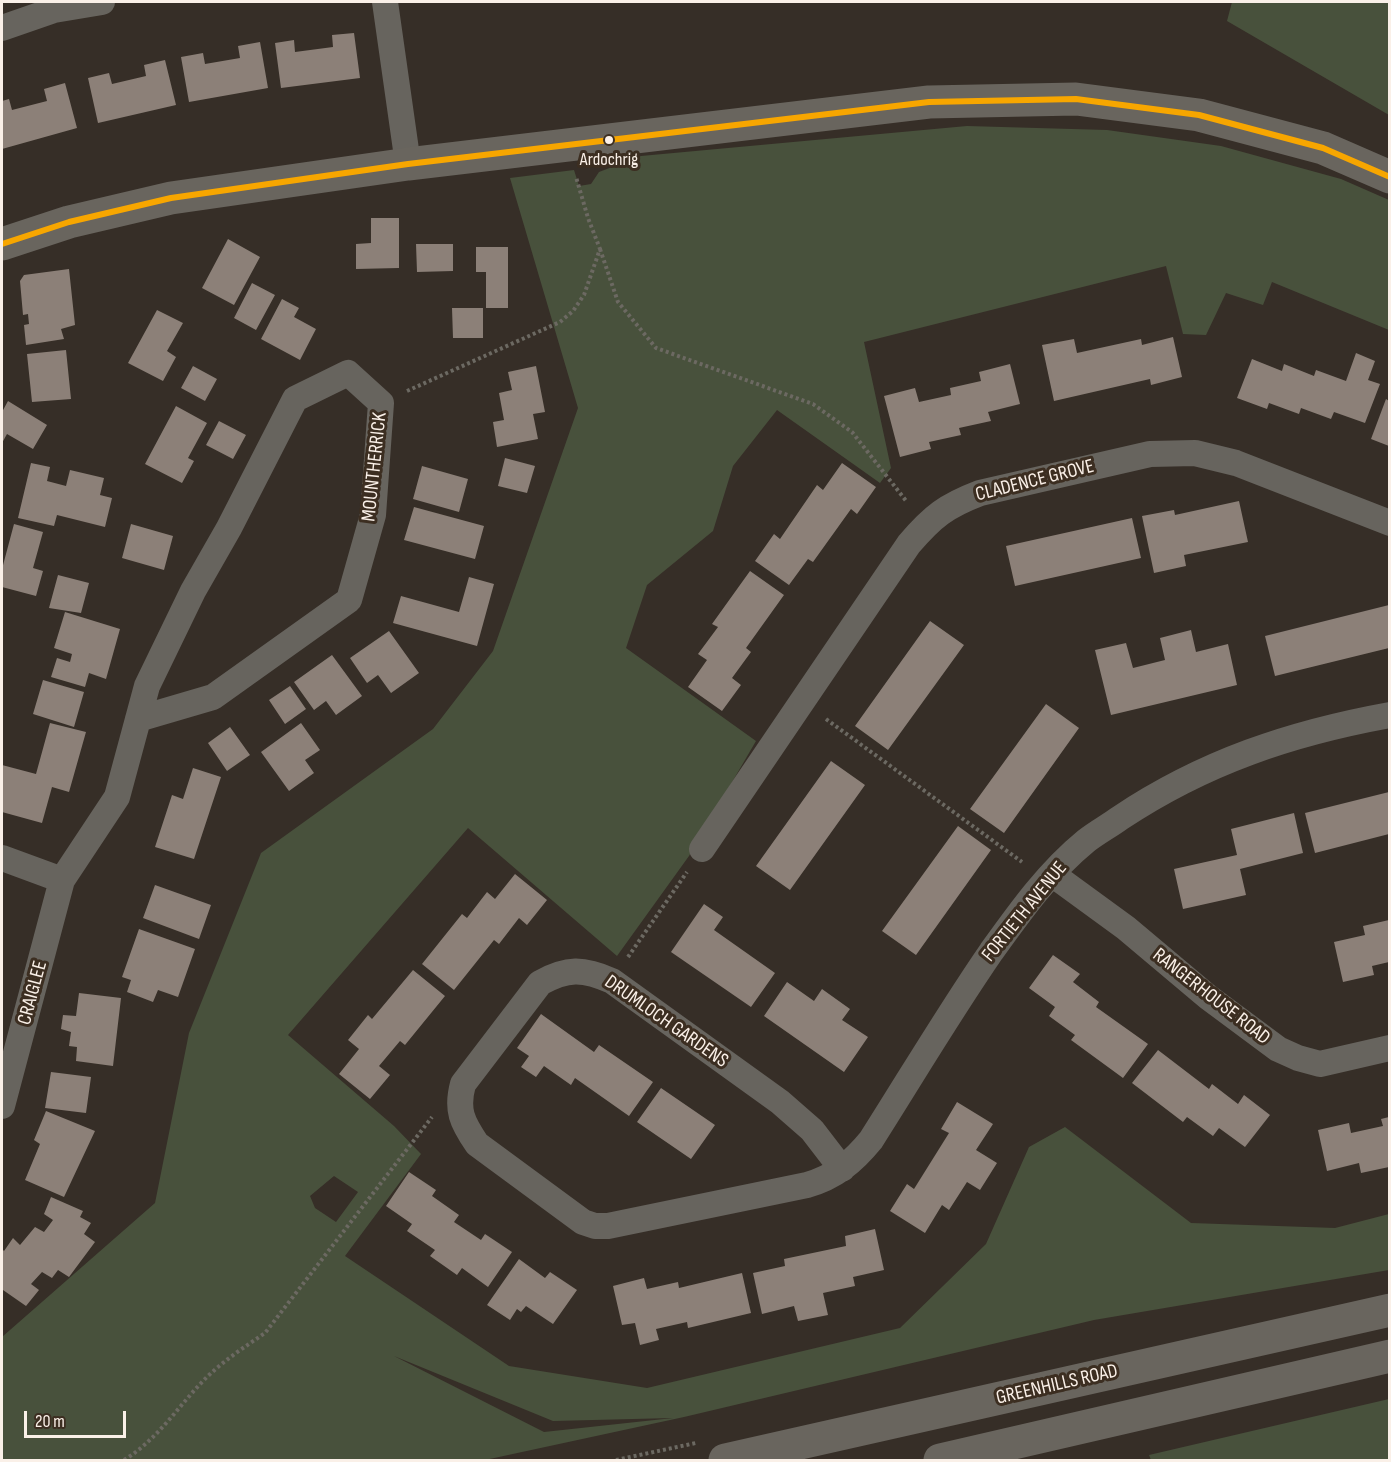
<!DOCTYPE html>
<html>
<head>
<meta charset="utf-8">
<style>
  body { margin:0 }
  #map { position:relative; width:1391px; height:1462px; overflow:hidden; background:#362e27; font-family:"Sofia Sans Condensed",sans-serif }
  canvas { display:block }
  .frame { position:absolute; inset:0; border:3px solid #faf0e8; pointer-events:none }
  .scale { position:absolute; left:24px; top:1411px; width:102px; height:27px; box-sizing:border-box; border:3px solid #faf0e8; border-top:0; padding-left:8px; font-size:18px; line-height:21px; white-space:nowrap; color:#faf0e8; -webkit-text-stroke:4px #3c2e21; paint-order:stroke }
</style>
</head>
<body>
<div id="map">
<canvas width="1391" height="1462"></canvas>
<div class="frame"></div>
<div class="scale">20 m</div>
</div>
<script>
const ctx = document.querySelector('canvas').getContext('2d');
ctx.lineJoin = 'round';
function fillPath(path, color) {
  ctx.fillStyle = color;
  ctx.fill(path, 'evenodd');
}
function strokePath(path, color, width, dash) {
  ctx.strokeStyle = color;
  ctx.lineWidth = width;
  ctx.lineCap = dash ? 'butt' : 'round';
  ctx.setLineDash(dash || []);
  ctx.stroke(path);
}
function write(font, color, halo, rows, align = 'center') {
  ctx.font = font + ' "Sofia Sans Condensed",sans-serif';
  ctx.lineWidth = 6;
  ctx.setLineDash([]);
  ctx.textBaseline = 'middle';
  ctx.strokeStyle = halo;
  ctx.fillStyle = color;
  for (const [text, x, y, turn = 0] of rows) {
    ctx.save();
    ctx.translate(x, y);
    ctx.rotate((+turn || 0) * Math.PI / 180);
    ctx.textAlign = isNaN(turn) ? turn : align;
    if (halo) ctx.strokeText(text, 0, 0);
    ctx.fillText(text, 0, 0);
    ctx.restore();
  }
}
const green = new Path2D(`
  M 1232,2 L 1389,2 L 1389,115 L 1227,21 Z
  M 967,126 L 1107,130 L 1221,146 L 1341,179 L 1389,200 L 1389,330 L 1272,282 L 1263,305 L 1226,293 L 1206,335 L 1183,334 L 1166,266 L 864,342 L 891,468 L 880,483 L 777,410 L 733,466 L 713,531 L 647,585 L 626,648 L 756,741 L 689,856 L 617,956 L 468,828 L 288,1035 L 394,1126 L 421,1154 L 345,1256 L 509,1366 L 647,1388 L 900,1328 L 986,1244 L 1029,1147 L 1065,1127 L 1191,1223 L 1335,1228 L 1389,1214 L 1389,1270 L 1094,1320 L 684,1417 L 485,1460 L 2,1460 L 2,1337 L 155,1203 L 189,1033 L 261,853 L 433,729 L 493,651 L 578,408 L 510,178 L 574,170 L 579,186 L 591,184 L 599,172 L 641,156 ZM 334,1176 L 358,1192 L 336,1222 L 315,1208 L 310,1196 ZM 394,1356 L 553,1421 L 673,1418 L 544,1432 Z
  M 1389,1399 L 1389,1460 L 1151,1460 L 1149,1455 Z`);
const building = new Path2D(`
  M 354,33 L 360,78 L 281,88 L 275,43 L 294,40 L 295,52 L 333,47 L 332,35 Z
  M 260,42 L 268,88 L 189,102 L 181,57 L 203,53 L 205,64 L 240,58 L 238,46 Z
  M 165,60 L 176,105 L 98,123 L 88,78 L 109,73 L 112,84 L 146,76 L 144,65 Z
  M 65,83 L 77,128 L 2,149 L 2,101 L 9,99 L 12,110 L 47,101 L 44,89 Z
  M 371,218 L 399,218 L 399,268 L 356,269 L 356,244 L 371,243 Z
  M 228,239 L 260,257 L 234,305 L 202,288 Z
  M 416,244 L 453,244 L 453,271 L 417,272 Z
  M 476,247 L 508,247 L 508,308 L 486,308 L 486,272 L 476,272 Z
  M 69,269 L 75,325 L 61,329 L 64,339 L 26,345 L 24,325 L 29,324 L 28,314 L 23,315 L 20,281 L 24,275 Z
  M 252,283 L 275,295 L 256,330 L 234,318 Z
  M 282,299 L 299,308 L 294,317 L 316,329 L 300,360 L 261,339 Z
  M 452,308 L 483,308 L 483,338 L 453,338 Z
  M 157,310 L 183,323 L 167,351 L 176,357 L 163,381 L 128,363 Z
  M 1173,337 L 1182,377 L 1151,385 L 1150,379 L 1054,401 L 1042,345 L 1074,339 L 1077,353 L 1141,339 L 1142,345 Z
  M 66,350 L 71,399 L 32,402 L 27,354 Z
  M 1356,353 L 1375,361 L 1368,380 L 1380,384 L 1365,423 L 1334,412 L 1331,419 L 1301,408 L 1299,414 L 1269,403 L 1267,409 L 1237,398 L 1252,359 L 1282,371 L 1284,364 L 1314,376 L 1316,370 L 1346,381 Z
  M 1010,364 L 1020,404 L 988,412 L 991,421 L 959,428 L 961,435 L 929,442 L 931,449 L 900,457 L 884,396 L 915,388 L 919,402 L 951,395 L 950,388 L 981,381 L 979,372 Z
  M 193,366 L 217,379 L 205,401 L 181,388 Z
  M 536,366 L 545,412 L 533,414 L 538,439 L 497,447 L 493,422 L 504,420 L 499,393 L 512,390 L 508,372 Z
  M 1386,399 L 1389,401 L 1389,446 L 1371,439 Z
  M 8,401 L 47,425 L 33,449 L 7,434 L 2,443 L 2,412 Z
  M 176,406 L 207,423 L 188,458 L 194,461 L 182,483 L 145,464 Z
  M 219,421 L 246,435 L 233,459 L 206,445 Z
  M 505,458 L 535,466 L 527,493 L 498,486 Z
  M 31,463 L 50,467 L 47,481 L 66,486 L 70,470 L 104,478 L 100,495 L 112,498 L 105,527 L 57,515 L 54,526 L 18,518 Z
  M 842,463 L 876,487 L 857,514 L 851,509 L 813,562 L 808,559 L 789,585 L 755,561 L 774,534 L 780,539 L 817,485 L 823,490 Z
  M 422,466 L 468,479 L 459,512 L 413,499 Z
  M 1239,501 L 1248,542 L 1184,555 L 1186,566 L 1154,573 L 1142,516 L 1174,510 L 1175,515 Z
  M 414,507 L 484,526 L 475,559 L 404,540 Z
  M 1132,518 L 1141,558 L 1015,586 L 1006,546 Z
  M 14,524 L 43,532 L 33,568 L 43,571 L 36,596 L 2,587 L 2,569 Z
  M 131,524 L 173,536 L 164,570 L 122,558 Z
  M 750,571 L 784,595 L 746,648 L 751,652 L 732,678 L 741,685 L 722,711 L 688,687 L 707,660 L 698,654 L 718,627 L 712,624 Z
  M 58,575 L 89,583 L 81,613 L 49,608 Z
  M 469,577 L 494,584 L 477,646 L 393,623 L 401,596 L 459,612 Z
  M 1389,605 L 1389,648 L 1275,676 L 1265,636 Z
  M 65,612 L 120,629 L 106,679 L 89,673 L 85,687 L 51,677 L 57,658 L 70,662 L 72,654 L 54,648 Z
  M 930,621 L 964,645 L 888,750 L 855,726 Z
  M 1191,630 L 1196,652 L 1228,644 L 1237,685 L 1111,715 L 1095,650 L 1126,643 L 1133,668 L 1165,660 L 1160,638 Z
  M 389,631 L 419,673 L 391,693 L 378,675 L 367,683 L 350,658 Z
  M 332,655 L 362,696 L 336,715 L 326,701 L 314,710 L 294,682 Z
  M 43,680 L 84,692 L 74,727 L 33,714 Z
  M 290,686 L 306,709 L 285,724 L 269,700 Z
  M 1046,704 L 1079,728 L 1004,833 L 970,809 Z
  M 50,723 L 86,732 L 69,792 L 52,787 L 42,823 L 2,812 L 2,765 L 36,774 Z
  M 301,723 L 320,750 L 305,760 L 314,773 L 289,791 L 261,752 Z
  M 230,727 L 250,755 L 227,771 L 208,743 Z
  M 831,761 L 865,785 L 790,890 L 756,866 Z
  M 193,768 L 221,777 L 194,859 L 155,847 L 172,795 L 183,799 Z
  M 1389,792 L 1389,834 L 1315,853 L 1305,813 Z
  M 1294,813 L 1303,853 L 1240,869 L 1246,895 L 1183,909 L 1174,869 L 1237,855 L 1231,829 Z
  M 958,826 L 991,850 L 916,955 L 882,931 Z
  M 515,874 L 547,900 L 527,925 L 519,918 L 499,944 L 494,940 L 454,990 L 422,964 L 462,914 L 467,918 L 487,892 L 495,899 Z
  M 155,885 L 211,905 L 199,939 L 143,918 Z
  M 704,904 L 723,917 L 714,930 L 775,973 L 751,1007 L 671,952 Z
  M 1389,920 L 1389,962 L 1372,966 L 1374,975 L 1343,982 L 1334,942 L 1365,935 L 1363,926 Z
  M 139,929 L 195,949 L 178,997 L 158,990 L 153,1002 L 127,992 L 131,980 L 122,977 Z
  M 1053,955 L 1080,974 L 1073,982 L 1099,1002 L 1096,1007 L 1148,1044 L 1123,1078 L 1071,1040 L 1075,1035 L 1049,1016 L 1055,1007 L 1029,988 Z
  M 413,970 L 445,996 L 405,1045 L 400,1041 L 379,1066 L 390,1075 L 370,1099 L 339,1074 L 359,1049 L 348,1040 L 368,1015 L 372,1019 Z
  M 787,982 L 814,1001 L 822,989 L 850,1009 L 842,1020 L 868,1037 L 844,1072 L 764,1016 Z
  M 79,993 L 121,998 L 113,1066 L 76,1061 L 77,1047 L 69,1046 L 71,1032 L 61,1029 L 63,1015 L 76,1016 Z
  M 541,1014 L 594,1052 L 599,1045 L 653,1082 L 629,1116 L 575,1078 L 571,1085 L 544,1066 L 536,1077 L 521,1067 L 529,1056 L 517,1048 Z
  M 1158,1050 L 1209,1089 L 1212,1084 L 1238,1104 L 1244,1095 L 1270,1115 L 1245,1147 L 1219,1128 L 1213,1136 L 1187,1117 L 1183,1122 L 1132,1083 Z
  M 51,1072 L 91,1077 L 86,1113 L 45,1108 Z
  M 661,1088 L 715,1125 L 691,1159 L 637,1122 Z
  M 957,1102 L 993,1124 L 976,1150 L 997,1163 L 980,1190 L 967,1182 L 949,1210 L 942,1205 L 925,1233 L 890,1211 L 907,1184 L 914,1189 L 949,1133 L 941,1129 Z
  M 46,1111 L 95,1131 L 64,1197 L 25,1180 L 40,1144 L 34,1140 Z
  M 1389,1117 L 1389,1167 L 1361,1173 L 1359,1163 L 1327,1171 L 1318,1130 L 1349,1123 L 1351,1133 L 1383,1126 L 1381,1119 Z
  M 409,1172 L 436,1190 L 432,1196 L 459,1215 L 454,1222 L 481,1240 L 485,1234 L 512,1252 L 488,1287 L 462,1268 L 457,1275 L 430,1256 L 435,1250 L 407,1231 L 412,1224 L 386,1206 Z
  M 51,1197 L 83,1211 L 80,1217 L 91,1223 L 84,1234 L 95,1242 L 69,1277 L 58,1270 L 52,1278 L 42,1272 L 31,1284 L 39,1290 L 26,1306 L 3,1290 L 2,1292 L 2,1249 L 4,1251 L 13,1238 L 20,1245 L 35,1227 L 44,1232 L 53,1220 L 44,1214 Z
  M 875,1229 L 884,1270 L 853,1277 L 855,1286 L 823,1293 L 828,1315 L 798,1321 L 794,1306 L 762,1314 L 753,1273 L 785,1266 L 784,1259 L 846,1246 L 845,1236 Z
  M 519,1259 L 545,1278 L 550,1272 L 577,1290 L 553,1324 L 526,1306 L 521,1312 L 517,1309 L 510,1320 L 487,1305 Z
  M 742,1273 L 751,1313 L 688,1328 L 687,1322 L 656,1329 L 659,1340 L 640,1345 L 635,1323 L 622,1325 L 613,1286 L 644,1278 L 647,1289 L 678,1282 L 679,1288 Z`);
const path = new Path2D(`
  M 600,249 L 618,302 L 656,348 L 813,404 L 852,432 L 907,502
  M 407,391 L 560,322 L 573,311 L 584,295 L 600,249 L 588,218 L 576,177
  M 826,719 L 1022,862
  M 628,957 L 687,872
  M 124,1460 C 160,1438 180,1403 209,1375 C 226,1359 246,1346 265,1333 L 432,1117
  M 616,1460 L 696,1443`);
const street = new Path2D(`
  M 385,2 L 408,164
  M 2,28 L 54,10 L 102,2
  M 702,849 L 909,544 C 933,516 946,506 980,493 L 1150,454 L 1195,453 L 1236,463 L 1390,523
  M 2,858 L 62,880
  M 1052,874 L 1126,928 L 1208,997 L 1278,1049 L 1298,1058 L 1320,1064 L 1390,1048
  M 2,1106 L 62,880 L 117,797 L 147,686 L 193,591 L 229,528 L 295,399 L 348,373 L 381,403 L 373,515 L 349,600 L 213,697 L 138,719
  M 842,1169 L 812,1130 L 780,1102 L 612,981 C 583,968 567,968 540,983 L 463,1084 C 456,1110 462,1122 477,1144 L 583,1222 L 595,1226 L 608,1226 L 807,1185 C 835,1177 853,1162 871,1140 C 911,1077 949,1013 991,952 C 1019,913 1048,872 1086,841 C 1096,833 1109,826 1120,818 C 1204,762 1291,733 1390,715`);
const secondary = new Path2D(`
  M 2,244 L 69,222 L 171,198 L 408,164 L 929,102 L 1076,99 L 1199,115 L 1323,148 L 1390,177
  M 725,1460 L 1390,1310
  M 940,1460 L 1390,1356`);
const bus1 = new Path2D(`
  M 2,244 L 69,222 L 171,198 L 408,164 L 929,102 L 1076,99 L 1199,115 L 1323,148 L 1390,177`);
const markers = [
  [609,140,5,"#faf0e8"]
];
const busNames = [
  ["Ardochrig",609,160]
];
const streetNames = [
  ["MOUNTHERRICK",375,467,-84],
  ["CLADENCE GROVE",1035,481,-14],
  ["FORTIETH AVENUE",1025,912,-51],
  ["CRAIGLEE",33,993,-75],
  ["RANGERHOUSE ROAD",1211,997,38],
  ["DRUMLOCH GARDENS",666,1022,35],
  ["GREENHILLS ROAD",1057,1385,-13]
];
fillPath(green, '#48513c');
fillPath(building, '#8c8078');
strokePath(path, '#6c6962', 4, [3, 3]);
strokePath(street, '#67645e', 26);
strokePath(secondary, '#69655e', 33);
strokePath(bus1, '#f7a600', 6);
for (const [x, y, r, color] of markers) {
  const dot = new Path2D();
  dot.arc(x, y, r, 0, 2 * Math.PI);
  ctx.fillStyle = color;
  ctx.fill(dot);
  strokePath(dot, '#3c2e21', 2);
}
write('18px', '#faf0e8', '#3c2e21', busNames);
write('20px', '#faf0e8', '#3c2e21', streetNames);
</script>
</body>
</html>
